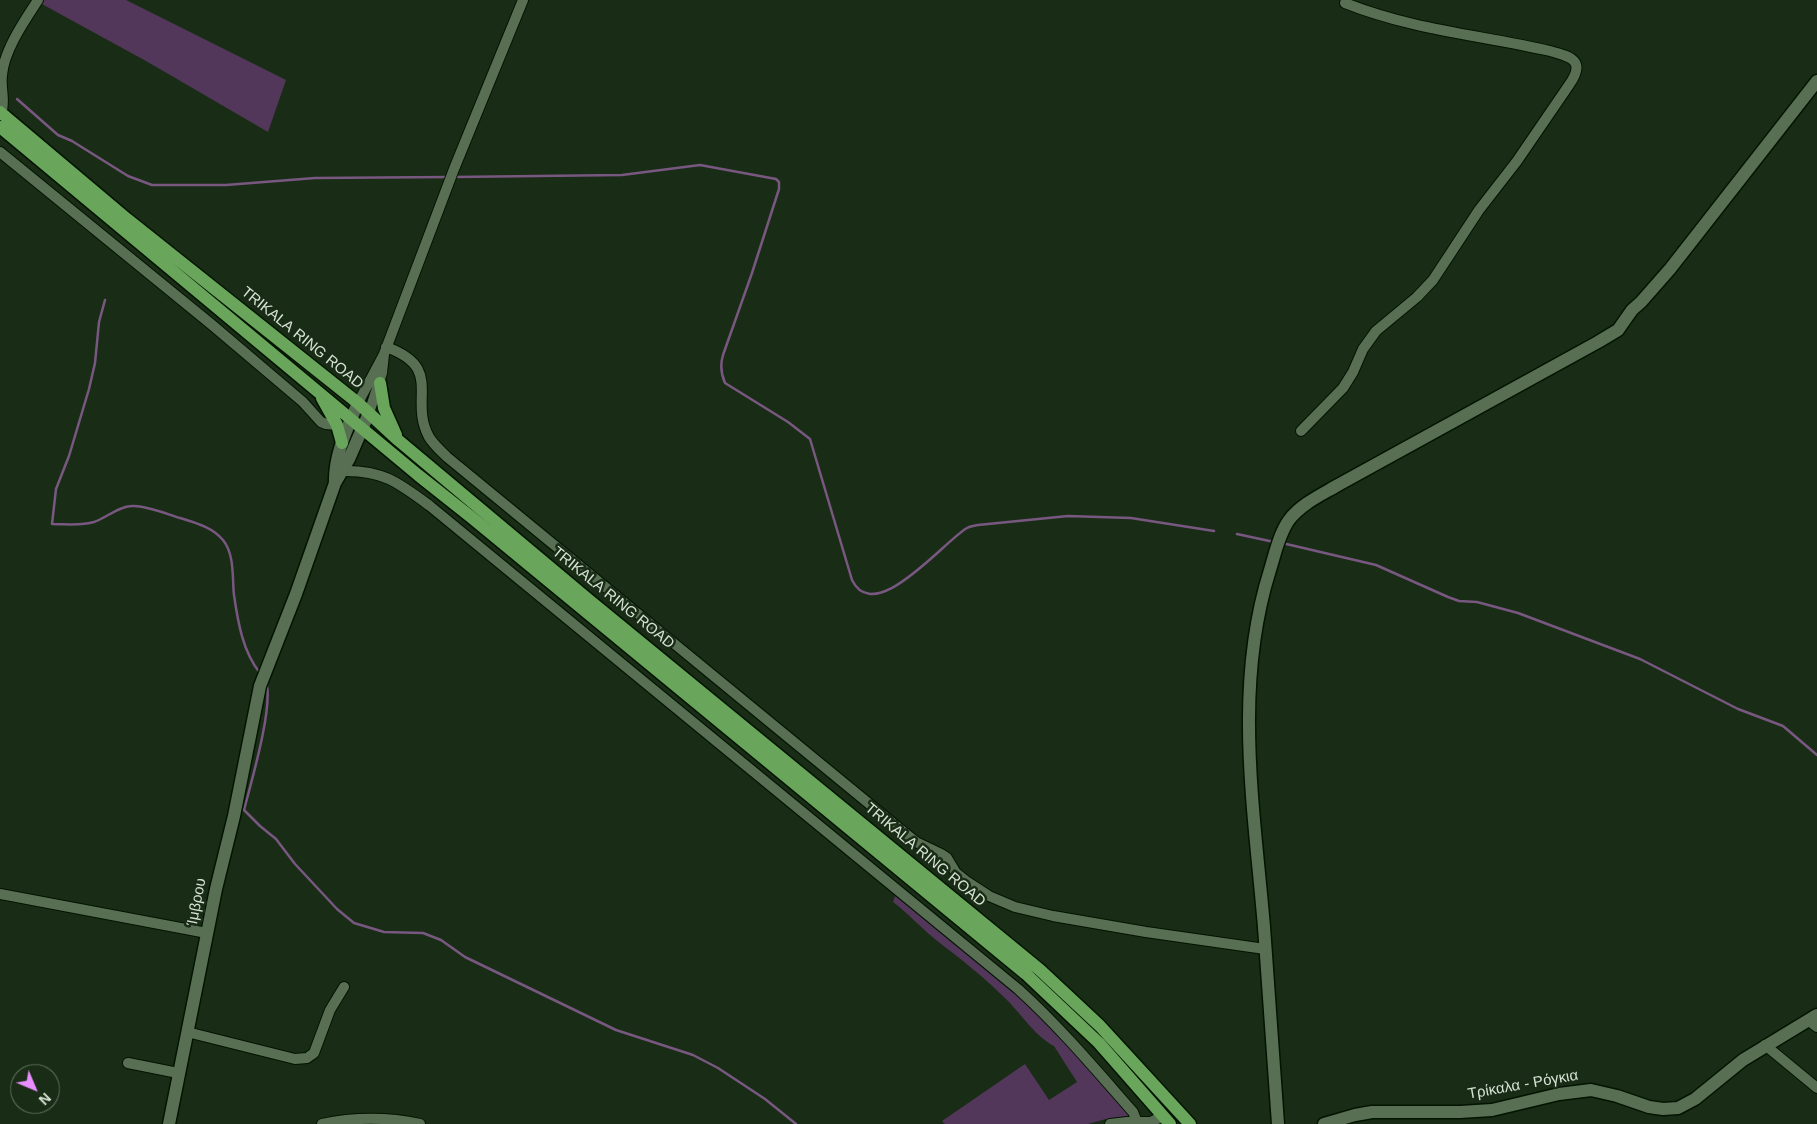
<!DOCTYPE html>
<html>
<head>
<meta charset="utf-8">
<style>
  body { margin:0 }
  #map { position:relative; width:1817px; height:1124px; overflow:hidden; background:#192c15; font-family:Helvetica,sans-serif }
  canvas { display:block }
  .north { position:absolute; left:10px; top:1064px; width:50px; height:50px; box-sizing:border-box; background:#192c15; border:1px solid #657662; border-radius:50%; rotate:135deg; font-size:14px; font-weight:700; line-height:20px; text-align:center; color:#d7e4d5 }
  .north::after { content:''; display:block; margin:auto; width:18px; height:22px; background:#e98efe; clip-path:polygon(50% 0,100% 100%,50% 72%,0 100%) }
</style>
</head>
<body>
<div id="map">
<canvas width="1817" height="1124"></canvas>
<div class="north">N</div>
</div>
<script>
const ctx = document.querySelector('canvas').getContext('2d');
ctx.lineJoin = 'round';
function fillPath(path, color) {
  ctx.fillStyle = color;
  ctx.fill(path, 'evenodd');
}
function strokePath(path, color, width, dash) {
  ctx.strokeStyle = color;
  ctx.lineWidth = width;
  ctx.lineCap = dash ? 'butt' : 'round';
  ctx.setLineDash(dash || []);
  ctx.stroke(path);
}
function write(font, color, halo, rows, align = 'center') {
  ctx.font = font + ' Helvetica,sans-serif';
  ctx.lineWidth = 5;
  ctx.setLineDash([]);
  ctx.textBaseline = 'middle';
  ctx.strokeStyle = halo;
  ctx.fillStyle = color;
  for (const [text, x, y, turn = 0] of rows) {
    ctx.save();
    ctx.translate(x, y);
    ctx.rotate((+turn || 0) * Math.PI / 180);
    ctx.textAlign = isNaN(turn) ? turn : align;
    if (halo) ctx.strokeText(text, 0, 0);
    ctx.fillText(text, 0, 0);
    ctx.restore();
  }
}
const green = new Path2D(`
  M 42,0 L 126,0 L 286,80 L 268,132 L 146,61 L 40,3 Z
  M 895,896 L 939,927 L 1030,1004 L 1129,1107 L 1130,1119 L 1106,1119 L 1088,1124 L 945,1124 L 942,1121 L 1025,1064 L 1049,1100 L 1077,1082 L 1054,1046 C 1036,1037 1021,1014 1007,1000 C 985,978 961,959 936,940 C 921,928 908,913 893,902 Z`);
const stream = new Path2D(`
  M 17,99 L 58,135 L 72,141 L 128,176 L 152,185 L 226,185 L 315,178 L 449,177
  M 454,177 L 622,175 L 700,165 L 776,179 L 779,182 L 779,189 L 752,273 L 723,355 C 720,365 721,374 725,383 L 788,422 L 810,439 L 852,580 C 875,627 944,541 967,528 C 970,526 974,526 978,525 L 1068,516 L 1131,518 L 1214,531
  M 105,300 L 99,322 L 95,363 L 89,389 L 69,456 L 56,489 L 52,524 C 66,524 81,526 94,522 C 106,518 119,506 132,506 C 145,505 167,514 180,518 C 196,523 212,527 223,540 C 235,555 232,578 234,595 C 238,623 243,652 260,673
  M 1237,534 L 1274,542
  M 1282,543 L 1376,565 L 1448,597 L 1459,601 L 1477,602 L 1518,613 L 1640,659 L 1738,709 L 1783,726 L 1817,755
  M 266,682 C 274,705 251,783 244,810 L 260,826 L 276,839 L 295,864 L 337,909 L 354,923 L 384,932 L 423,933 L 441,940 L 465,957 L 616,1030 L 693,1055 L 718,1068 L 765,1099 L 796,1124`);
const street = new Path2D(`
  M 1,114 C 6,100 0,89 2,75 C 4,50 25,20 38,0
  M 0,152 L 211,324 L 303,402 L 321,422 L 326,424 L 337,425
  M 386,347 C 445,368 408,399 429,437 C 433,444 441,451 447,457 L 895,825 L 916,842 L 941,854 L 947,858 L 956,873 L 966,881 L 989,896 L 1015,907 L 1053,916 L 1146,932 L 1265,949
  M 358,403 L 384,354 L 454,169 L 523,0
  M 369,413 L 382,373 L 384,354
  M 1301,431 L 1343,388 L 1353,372 L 1363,349 L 1376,331 L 1417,297 L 1433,280 L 1479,210 L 1517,161 L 1569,85 C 1586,61 1572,57 1550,51 C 1480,35 1413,30 1345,3
  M 343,471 C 383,470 399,483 430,506 L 1018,989 C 1060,1027 1096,1070 1133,1112 L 1137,1122
  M 0,894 L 207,933
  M 1808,1020 L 1817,1027
  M 187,1032 L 295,1059 L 307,1058 L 314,1053 L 330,1010 L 344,987
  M 1765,1045 L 1817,1088
  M 128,1063 L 178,1073
  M 322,1124 C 353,1117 389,1117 420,1124
  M 1110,1124 L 1127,1122 L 1151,1122 L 1163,1116`);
const secondary = new Path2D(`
  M 335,483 C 334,455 347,429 358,403
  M 169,1124 L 216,889 L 234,816 L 260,686 L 296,594 L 335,483 L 349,459 L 369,413
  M 1278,1124 C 1273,1058 1269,993 1264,927 C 1254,808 1233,687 1270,570 C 1275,554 1279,534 1289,520 C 1301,504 1321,495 1338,485 L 1598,342 L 1618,330 L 1632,310 L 1641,302 L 1670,269 L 1817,81
  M 1324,1124 L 1355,1115 L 1372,1112 L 1460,1112 L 1492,1110 L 1559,1094 L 1591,1090 L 1617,1096 L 1649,1107 L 1663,1109 L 1678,1108 L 1695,1099 L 1743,1060 L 1817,1015`);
const primary = new Path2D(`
  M 0,112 L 127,219 L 358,403 L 398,440 L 589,600 L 1040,970 L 1100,1026 L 1190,1124
  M 0,127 L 418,475 L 471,517 L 1026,974 L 1099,1043 L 1170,1124
  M 380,383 L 384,408 L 396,435
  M 322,398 L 337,425 L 342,443`);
const streetNames = [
  ["TRIKALA RING ROAD",302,338,39],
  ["TRIKALA RING ROAD",613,598,39],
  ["TRIKALA RING ROAD",925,855,40],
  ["Ίμβρου",197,902,-79],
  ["Τρίκαλα - Ρόγκια",1523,1085,-10]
];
fillPath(green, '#53375a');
strokePath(stream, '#785880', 2.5);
strokePath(street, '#031401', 12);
strokePath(secondary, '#031401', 15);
strokePath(primary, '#031401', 15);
strokePath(street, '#586f54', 10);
strokePath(secondary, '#586f54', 12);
strokePath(primary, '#69a65c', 12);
write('15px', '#d7e4d5', '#192c15', streetNames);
</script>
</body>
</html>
